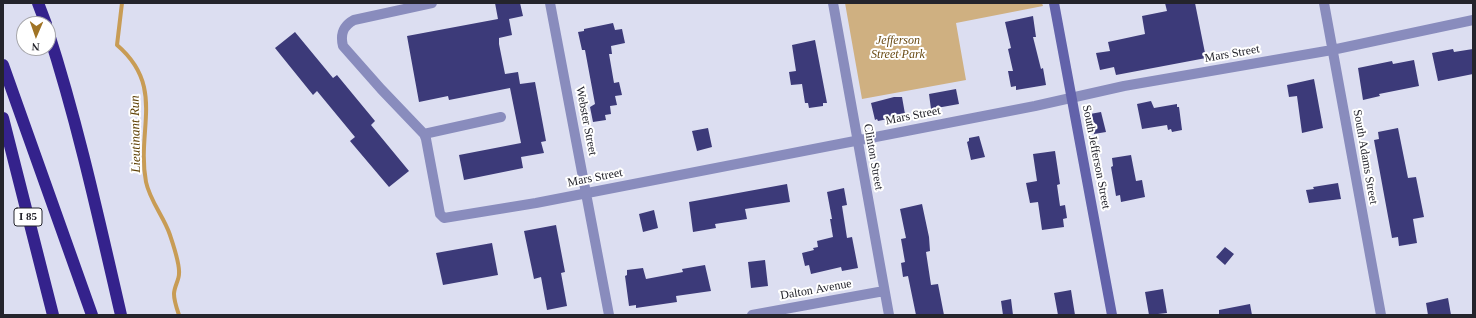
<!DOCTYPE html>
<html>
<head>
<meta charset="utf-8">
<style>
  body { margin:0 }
  #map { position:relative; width:1476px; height:318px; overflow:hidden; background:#dcdef1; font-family:"Times New Roman",serif }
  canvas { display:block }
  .frame { position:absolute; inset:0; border:4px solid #24242c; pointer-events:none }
  .north { position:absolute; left:16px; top:16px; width:40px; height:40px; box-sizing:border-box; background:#fff; border:1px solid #a7a7ab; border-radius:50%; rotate:182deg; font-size:11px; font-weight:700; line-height:16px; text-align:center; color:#24242c }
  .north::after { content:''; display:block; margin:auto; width:14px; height:18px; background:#a07425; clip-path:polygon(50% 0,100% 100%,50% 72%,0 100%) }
</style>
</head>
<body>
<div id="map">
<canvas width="1476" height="318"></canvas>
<div class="frame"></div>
<div class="north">N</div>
</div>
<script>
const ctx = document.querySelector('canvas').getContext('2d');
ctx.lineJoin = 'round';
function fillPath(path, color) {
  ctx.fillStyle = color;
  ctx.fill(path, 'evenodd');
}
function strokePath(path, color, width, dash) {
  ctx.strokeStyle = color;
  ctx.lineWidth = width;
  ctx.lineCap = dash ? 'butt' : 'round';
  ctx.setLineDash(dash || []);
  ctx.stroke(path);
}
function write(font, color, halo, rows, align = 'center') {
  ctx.font = font + ' "Times New Roman",serif';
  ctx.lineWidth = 4;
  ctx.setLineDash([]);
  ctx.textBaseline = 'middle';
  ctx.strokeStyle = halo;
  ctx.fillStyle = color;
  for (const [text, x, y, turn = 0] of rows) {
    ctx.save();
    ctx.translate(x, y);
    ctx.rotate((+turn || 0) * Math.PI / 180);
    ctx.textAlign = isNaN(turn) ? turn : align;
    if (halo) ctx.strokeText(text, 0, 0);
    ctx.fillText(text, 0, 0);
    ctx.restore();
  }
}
const green = new Path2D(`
  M 845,3 L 1042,3 L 1043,6 L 956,23 L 966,80 L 862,99 Z`);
const stream = new Path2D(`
  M 122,3 L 117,45 C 166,87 136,129 146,182 C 150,201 164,217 170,235 C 173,244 180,264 179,274 C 179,280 174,287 174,294 C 174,301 177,309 179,315`);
const building = new Path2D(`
  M 495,3 L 520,3 L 523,16 L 509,19 L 512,35 L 499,38 L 499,44 L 505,74 L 518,72 L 520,84 L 535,82 L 546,141 L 541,142 L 544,153 L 521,157 L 523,168 L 464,180 L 459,155 L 521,143 L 510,88 L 449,100 L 448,96 L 419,102 L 407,36 L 498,19 Z
  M 1165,3 L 1195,3 L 1206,58 L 1116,75 L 1114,67 L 1100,70 L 1096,53 L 1110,51 L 1108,42 L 1145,34 L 1142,16 L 1167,11 Z
  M 1033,16 L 1036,37 L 1033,37 L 1041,69 L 1043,68 L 1046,85 L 1016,90 L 1016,86 L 1011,87 L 1008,71 L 1013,71 L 1008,49 L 1011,48 L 1005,22 Z
  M 613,23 L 615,30 L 622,29 L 625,43 L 611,46 L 612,54 L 609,54 L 614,83 L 619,82 L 622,95 L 615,96 L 617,105 L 610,106 L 611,114 L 605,115 L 606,120 L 593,122 L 590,107 L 595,104 L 585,50 L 582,50 L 578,32 L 584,31 L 584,29 Z
  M 295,32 L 333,78 L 337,75 L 375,121 L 371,125 L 409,171 L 389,187 L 350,141 L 355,137 L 317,91 L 313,95 L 275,48 Z
  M 815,40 L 827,103 L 823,103 L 823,106 L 809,108 L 808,103 L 805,103 L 802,84 L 791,85 L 789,72 L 796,71 L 792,45 Z
  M 1453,49 L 1454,52 L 1473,49 L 1473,74 L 1438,81 L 1432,53 Z
  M 1414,60 L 1419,86 L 1379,94 L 1380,96 L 1363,100 L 1358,68 L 1392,61 L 1393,64 Z
  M 1314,79 L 1323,128 L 1302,133 L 1297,96 L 1289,97 L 1287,85 Z
  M 956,89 L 959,104 L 931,109 L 929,94 Z
  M 894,97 L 902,97 L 905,114 L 898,115 L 898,117 L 878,121 L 877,119 L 875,120 L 871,103 Z
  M 1151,101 L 1154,108 L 1177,104 L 1177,107 L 1179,107 L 1182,130 L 1172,132 L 1171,129 L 1168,130 L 1167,125 L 1142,129 L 1137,104 Z
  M 1101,112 L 1106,132 L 1094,134 L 1090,114 Z
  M 708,128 L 712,147 L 697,151 L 692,131 Z
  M 1398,128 L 1408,178 L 1416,177 L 1424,217 L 1413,219 L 1417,243 L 1399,246 L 1398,237 L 1392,238 L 1374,140 L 1379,139 L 1378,132 Z
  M 979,136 L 985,157 L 971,160 L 967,142 L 969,141 L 969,138 Z
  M 1055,151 L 1060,184 L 1057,185 L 1060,206 L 1065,205 L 1067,218 L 1063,219 L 1064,227 L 1042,230 L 1038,202 L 1030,203 L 1026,183 L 1037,181 L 1033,154 Z
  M 1131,155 L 1136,181 L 1142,180 L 1145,197 L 1121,202 L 1120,195 L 1116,196 L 1111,167 L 1113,166 L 1112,158 Z
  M 1338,183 L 1341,199 L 1309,203 L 1306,190 L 1314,189 L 1313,187 Z
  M 787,184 L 790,202 L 745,209 L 747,219 L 715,224 L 716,228 L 693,232 L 689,202 Z
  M 844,188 L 847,205 L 842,206 L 847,238 L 852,237 L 858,268 L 842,271 L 841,267 L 811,274 L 809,265 L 805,266 L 802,253 L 814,250 L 813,248 L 818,247 L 817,241 L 833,237 L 830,219 L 832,219 L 827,192 Z
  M 922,204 L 929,237 L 930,251 L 926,252 L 931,285 L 938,284 L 944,315 L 916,315 L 908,276 L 903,277 L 901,263 L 905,262 L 901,239 L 906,238 L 900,209 Z
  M 654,210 L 658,228 L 643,232 L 639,214 Z
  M 556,225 L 565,272 L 561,273 L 567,306 L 547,310 L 541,277 L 534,279 L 524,231 Z
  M 492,243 L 498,275 L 443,285 L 436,253 Z
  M 1225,247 L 1234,254 L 1225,265 L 1216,257 Z
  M 765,260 L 768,286 L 751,288 L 748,262 Z
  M 705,265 L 711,291 L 676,296 L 677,302 L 636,308 L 636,305 L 629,306 L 625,276 L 627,275 L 627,270 L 643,268 L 646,279 L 683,272 L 682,269 Z
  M 1163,289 L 1167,313 L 1149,315 L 1145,292 Z
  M 1071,290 L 1075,315 L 1058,315 L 1054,293 Z
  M 1448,298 L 1451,315 L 1428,315 L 1426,303 Z
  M 1011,299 L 1013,315 L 1003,315 L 1001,301 Z
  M 1250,304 L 1252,315 L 1219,315 L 1219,310 Z`);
const street = new Path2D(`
  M 432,3 L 354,20 C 343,26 340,34 343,46 L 381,89 L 424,134 L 501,117
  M 550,3 L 609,315
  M 833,3 L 889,315
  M 1324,3 L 1381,315
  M 424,134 L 426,139 L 440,214 L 444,218 L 536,203 L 1035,106 L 1124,86 L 1332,50 L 1473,20
  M 752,315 L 884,291`);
const secondary = new Path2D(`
  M 1054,3 L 1112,315`);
const highway = new Path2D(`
  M 38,3 L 46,24
  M 48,31 C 78,124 99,220 121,315
  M 3,65 L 92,315
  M 3,118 L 53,315`);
const shields = [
  [28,217,28]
];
const shieldNames = [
  ["I 85",28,217]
];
const parkNames = [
  ["Jefferson",898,41],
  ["Street Park",898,55]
];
const streetNames = [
  ["Mars Street",1232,54,-10],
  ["Mars Street",913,116,-11],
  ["Webster Street",586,121,79],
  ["Clinton Street",873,157,80],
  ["South Jefferson Street",1096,157,79],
  ["South Adams Street",1365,157,80],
  ["Mars Street",595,178,-11],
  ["Dalton Avenue",816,290,-10]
];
const waterNames = [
  ["Lieutinant Run",136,134,-91]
];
fillPath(green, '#cfb081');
strokePath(stream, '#c89c55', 4);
fillPath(building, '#3c3a79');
strokePath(street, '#898cbd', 10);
strokePath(secondary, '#6262aa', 10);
strokePath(highway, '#34228c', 12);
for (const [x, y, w] of shields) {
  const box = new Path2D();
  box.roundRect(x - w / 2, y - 9, w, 18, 3);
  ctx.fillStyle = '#fff';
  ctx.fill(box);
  strokePath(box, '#24242c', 1);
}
write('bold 11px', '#24242c', null, shieldNames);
write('italic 12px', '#694a13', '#fff', parkNames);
write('12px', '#24242c', '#fff', streetNames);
write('italic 13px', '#5f4105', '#fff', waterNames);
</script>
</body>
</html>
